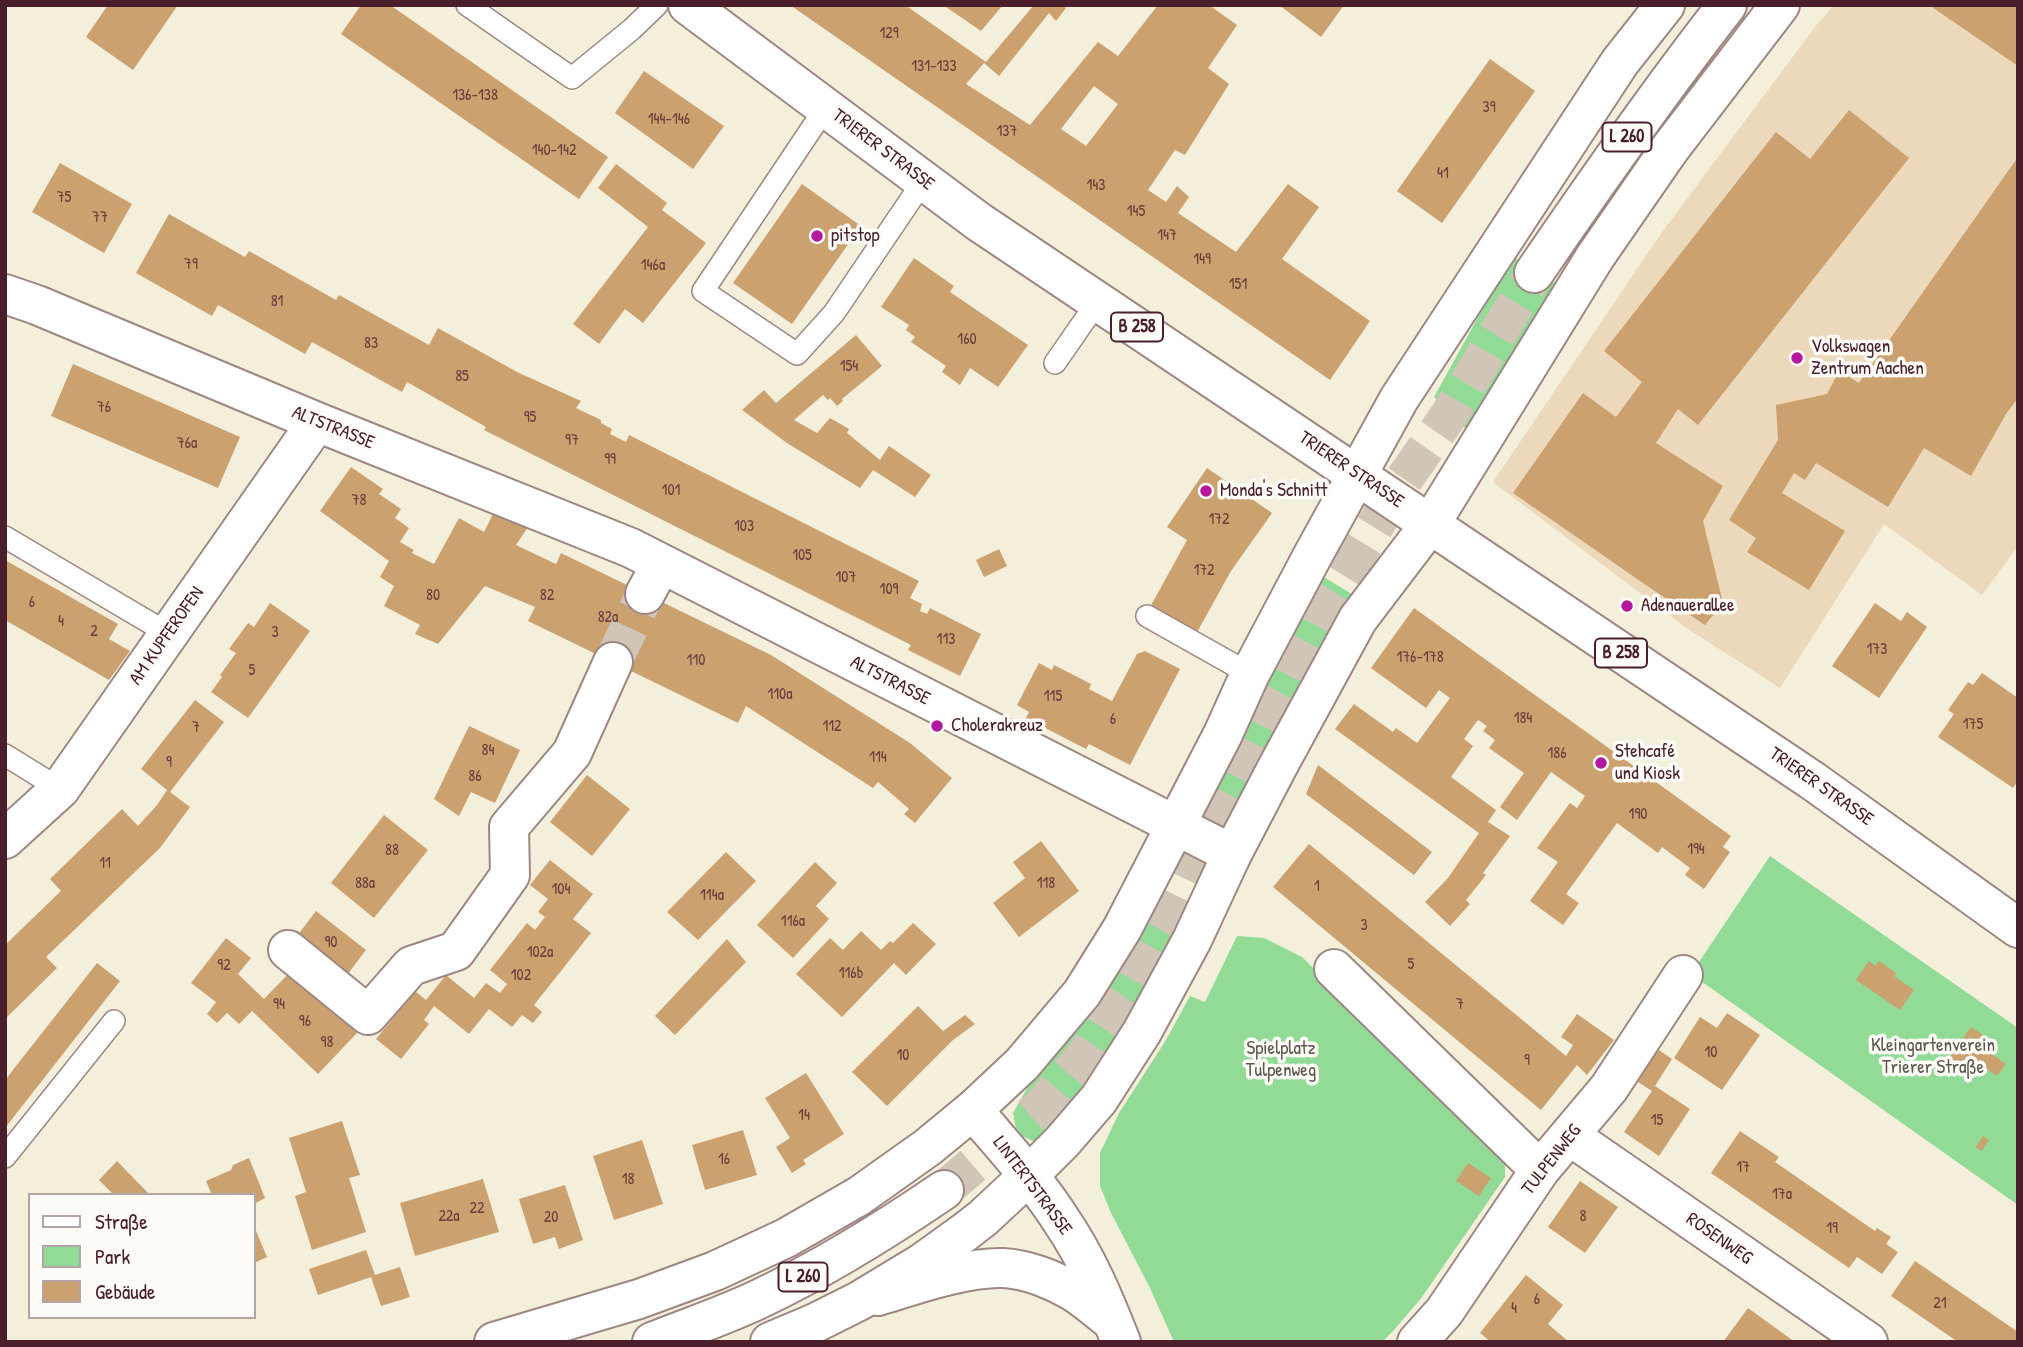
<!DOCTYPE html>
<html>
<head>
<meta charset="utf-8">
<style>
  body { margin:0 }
  #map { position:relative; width:2023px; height:1347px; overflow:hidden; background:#f3efdb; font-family:"Patrick Hand",sans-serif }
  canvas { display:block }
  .frame { position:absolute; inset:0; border:7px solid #4a1f2b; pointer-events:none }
  .legend { position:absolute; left:28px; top:1193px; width:228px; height:126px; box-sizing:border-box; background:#fdfcf7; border:2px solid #b5a4a5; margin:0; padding:9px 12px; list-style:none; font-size:21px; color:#4a1f2b }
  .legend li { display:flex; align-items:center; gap:14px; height:35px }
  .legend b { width:35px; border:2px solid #b5a4a5 }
</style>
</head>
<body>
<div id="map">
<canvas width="2023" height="1347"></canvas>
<div class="frame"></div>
<ul class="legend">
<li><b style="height:9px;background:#fff"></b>Straße</li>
<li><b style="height:19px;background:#91db97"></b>Park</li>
<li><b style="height:19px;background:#cba170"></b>Gebäude</li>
</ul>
</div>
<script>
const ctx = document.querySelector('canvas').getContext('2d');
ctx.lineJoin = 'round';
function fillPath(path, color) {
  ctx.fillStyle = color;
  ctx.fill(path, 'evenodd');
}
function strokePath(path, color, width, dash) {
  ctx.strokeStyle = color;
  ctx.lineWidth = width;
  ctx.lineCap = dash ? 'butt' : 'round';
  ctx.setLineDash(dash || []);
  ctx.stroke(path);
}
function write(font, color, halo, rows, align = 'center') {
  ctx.font = font + ' "Patrick Hand",sans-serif';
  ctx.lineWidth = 7;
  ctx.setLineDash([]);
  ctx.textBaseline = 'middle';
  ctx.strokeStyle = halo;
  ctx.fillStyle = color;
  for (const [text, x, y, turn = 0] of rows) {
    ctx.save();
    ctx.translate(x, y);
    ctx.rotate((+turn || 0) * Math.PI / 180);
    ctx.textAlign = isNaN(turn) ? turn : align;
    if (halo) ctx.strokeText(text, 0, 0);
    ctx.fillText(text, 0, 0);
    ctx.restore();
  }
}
const built = new Path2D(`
  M 1834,5 L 2018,5 L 2018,546 L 1982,595 L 1884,524 L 1780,688 L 1685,627 L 1493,482 L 1660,235 L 1815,27 Z`);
const green = new Path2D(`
  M 1514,252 L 1521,268 L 1542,283 L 1560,282 L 1466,429 L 1434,397 Z
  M 1322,576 L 1352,594 L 1240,797 L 1224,816 L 1210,814 L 1208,804 Z
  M 1770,856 L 2018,1028 L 2018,1205 L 1691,974 Z
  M 1159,903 L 1185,916 L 1131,1023 L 1050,1135 L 1033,1141 L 1017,1134 L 1013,1113 L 1034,1076 L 1095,1002 Z
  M 1237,936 L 1264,938 L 1302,957 L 1501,1153 L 1505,1165 L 1505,1177 L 1422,1297 L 1394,1330 L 1382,1342 L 1174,1342 L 1150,1288 L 1111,1213 L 1100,1186 L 1100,1153 L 1119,1113 L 1166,1040 L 1190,996 L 1205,1002 Z`);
const building = new Path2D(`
  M 108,5 L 178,5 L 133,70 L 86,37 Z
  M 361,5 L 390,5 L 608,157 L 579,199 L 341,34 Z
  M 790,5 L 905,5 L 986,62 L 1034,5 L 1063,5 L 1066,8 L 1056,21 L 1049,13 L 999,76 L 984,63 L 966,84 L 1030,125 L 1098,42 L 1118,56 L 1158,5 L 1209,5 L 1237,25 L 1208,68 L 1229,84 L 1185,155 L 1175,150 L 1148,190 L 1166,202 L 1177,186 L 1189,197 L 1178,213 L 1236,252 L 1288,184 L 1319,207 L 1282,259 L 1370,321 L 1330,380 ZM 1094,86 L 1118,104 L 1086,146 L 1061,129 Z
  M 943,5 L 1003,5 L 981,31 Z
  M 1279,5 L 1344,5 L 1321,37 Z
  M 1929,5 L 2018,5 L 2018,66 Z
  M 1490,59 L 1535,91 L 1442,223 L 1397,191 Z
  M 644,71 L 724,126 L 693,169 L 615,113 Z
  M 1849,110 L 1909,158 L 1698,425 L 1678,409 L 1656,443 L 1723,486 L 1703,521 L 1723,603 L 1705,625 L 1643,583 L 1513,493 L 1583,393 L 1616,417 L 1642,382 L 1604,351 L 1776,132 L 1810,159 Z
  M 2018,157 L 2018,398 L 2006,414 L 1971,476 L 1924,448 L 1888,507 L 1816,463 L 1805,480 L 1794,473 L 1782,493 L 1845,531 L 1809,590 L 1747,552 L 1756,538 L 1729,520 L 1778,440 L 1776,405 L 1827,394 L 1839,371 L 1859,383 Z
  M 60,163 L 132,204 L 104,253 L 32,212 Z
  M 616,164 L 667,203 L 662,210 L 706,243 L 643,323 L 625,309 L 599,344 L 573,324 L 648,227 L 598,188 Z
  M 802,184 L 861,226 L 792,324 L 733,283 Z
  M 169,214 L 245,257 L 249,251 L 336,300 L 339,295 L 429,345 L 438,328 L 517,372 L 581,401 L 576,408 L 601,420 L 601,423 L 612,429 L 610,434 L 626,442 L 629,435 L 919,581 L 910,598 L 922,604 L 920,611 L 927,614 L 930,608 L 981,634 L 960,676 L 908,650 L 911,645 L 484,430 L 486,427 L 407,382 L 402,392 L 312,342 L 305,354 L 218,305 L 212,316 L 136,273 Z
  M 914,258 L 954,286 L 950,292 L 1028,345 L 998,387 L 970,368 L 960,385 L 942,372 L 946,366 L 911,342 L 915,337 L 906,330 L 909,325 L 881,307 Z
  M 856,335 L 882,366 L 842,399 L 843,401 L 837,406 L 830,398 L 828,400 L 823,395 L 794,420 L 817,433 L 830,418 L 849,429 L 847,433 L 880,460 L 889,446 L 931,475 L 915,497 L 873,470 L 860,488 L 787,443 L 742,410 L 764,390 L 776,403 Z
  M 73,364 L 240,437 L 218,488 L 51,416 Z
  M 351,467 L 383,489 L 379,494 L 401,509 L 395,518 L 409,528 L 400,542 L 414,550 L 412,553 L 434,564 L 459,518 L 484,532 L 494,512 L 528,527 L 516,545 L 556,564 L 561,553 L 771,655 L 910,743 L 952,778 L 915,823 L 904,814 L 909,809 L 878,782 L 873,788 L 746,706 L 738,723 L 528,621 L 535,607 L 485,586 L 438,644 L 415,634 L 420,625 L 384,606 L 394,586 L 380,577 L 389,561 L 320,511 Z
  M 1207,468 L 1272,513 L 1231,571 L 1196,634 L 1149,609 L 1187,540 L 1167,527 Z
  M 999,549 L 1007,566 L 984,577 L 976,560 Z
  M 5,560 L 118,624 L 109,639 L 130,651 L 109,680 L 5,620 Z
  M 270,603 L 310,631 L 248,718 L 211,692 L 222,677 L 220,675 L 236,653 L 229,649 L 248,623 L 254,627 Z
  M 1875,603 L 1901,621 L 1907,612 L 1927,627 L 1879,698 L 1832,666 Z
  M 1414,608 L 1731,836 L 1723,847 L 1730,852 L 1704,889 L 1685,875 L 1690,868 L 1662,847 L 1658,853 L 1617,823 L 1566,894 L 1579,903 L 1563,925 L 1530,901 L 1558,862 L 1537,848 L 1570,803 L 1577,808 L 1585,796 L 1551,772 L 1517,820 L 1500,807 L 1524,773 L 1489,748 L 1495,740 L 1483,731 L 1487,726 L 1478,720 L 1464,739 L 1473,746 L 1451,777 L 1496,810 L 1488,822 L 1510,836 L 1483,873 L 1486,875 L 1466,900 L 1470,904 L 1450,926 L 1425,902 L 1448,878 L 1479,833 L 1335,729 L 1354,704 L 1393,732 L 1396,728 L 1417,743 L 1450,698 L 1439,690 L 1426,708 L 1371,668 Z
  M 1145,651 L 1180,669 L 1130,765 L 1089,744 L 1086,749 L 1026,718 L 1029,712 L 1017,705 L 1039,663 L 1052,670 L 1054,665 L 1091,684 L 1089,689 L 1112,701 L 1137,654 Z
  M 1982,673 L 2018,698 L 2018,781 L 2013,788 L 1938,737 L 1954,714 L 1948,710 L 1968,682 L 1973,685 Z
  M 195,700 L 224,722 L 170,792 L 190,807 L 160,848 L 46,957 L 57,968 L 5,1019 L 5,945 L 61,891 L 50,879 L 122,809 L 138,826 L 157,805 L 167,790 L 141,769 Z
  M 469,726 L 520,750 L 495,803 L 471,792 L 459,816 L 434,799 Z
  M 1318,765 L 1432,852 L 1414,875 L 1306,794 Z
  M 587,775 L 630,809 L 592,856 L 550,822 Z
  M 384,815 L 428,850 L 374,918 L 331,883 Z
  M 1041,841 L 1079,891 L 1019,937 L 993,903 L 1025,878 L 1013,862 Z
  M 1309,844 L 1566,1056 L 1573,1045 L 1561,1037 L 1577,1014 L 1614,1040 L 1587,1075 L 1577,1065 L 1541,1110 L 1273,887 Z
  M 726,852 L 756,881 L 698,940 L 667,912 Z
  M 550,860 L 593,894 L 573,919 L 591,933 L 534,1005 L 542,1012 L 533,1023 L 522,1015 L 512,1027 L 489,1009 L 469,1034 L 434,1006 L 424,1020 L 429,1024 L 401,1059 L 376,1039 L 415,991 L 426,1000 L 446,975 L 474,998 L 486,983 L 500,993 L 507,984 L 490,970 L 527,923 L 535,930 L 545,917 L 538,912 L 548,899 L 530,885 Z
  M 815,862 L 837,883 L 816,906 L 829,919 L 793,958 L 757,925 Z
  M 316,911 L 366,950 L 347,975 L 297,936 Z
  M 913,923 L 936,944 L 906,975 L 894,963 L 842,1017 L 796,974 L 830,938 L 843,950 L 861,931 L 881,950 L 890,941 L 893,943 Z
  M 226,938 L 251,958 L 238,974 L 264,999 L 292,970 L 357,1033 L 318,1074 L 252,1011 L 239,1024 L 227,1013 L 217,1023 L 207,1014 L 216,1002 L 191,983 Z
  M 727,939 L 746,962 L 675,1035 L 655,1016 Z
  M 1869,961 L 1875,966 L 1879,961 L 1896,973 L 1894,976 L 1914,990 L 1900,1010 L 1856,980 Z
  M 97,963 L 120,981 L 5,1128 L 5,1080 Z
  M 918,1006 L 943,1031 L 965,1015 L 975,1024 L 953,1040 L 887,1106 L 852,1072 Z
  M 1727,1013 L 1760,1035 L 1722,1090 L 1674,1058 L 1700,1017 L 1717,1028 Z
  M 1971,1027 L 1983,1035 L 1982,1038 L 1995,1046 L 1990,1053 L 2006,1064 L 1997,1076 L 1980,1064 L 1978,1066 L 1971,1061 L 1965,1069 L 1949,1058 Z
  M 1653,1046 L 1672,1059 L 1655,1086 L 1690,1109 L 1659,1156 L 1624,1132 L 1652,1091 L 1632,1078 Z
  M 806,1073 L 844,1134 L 803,1160 L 806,1164 L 792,1173 L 776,1147 L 790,1138 L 765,1098 Z
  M 342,1121 L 360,1175 L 349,1178 L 366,1232 L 312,1250 L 295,1196 L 306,1192 L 289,1138 Z
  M 743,1130 L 757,1175 L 705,1190 L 692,1145 Z
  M 1740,1131 L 1779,1157 L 1775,1162 L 1875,1231 L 1877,1228 L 1891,1237 L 1886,1244 L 1898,1252 L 1882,1274 L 1857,1257 L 1849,1268 L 1711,1173 Z
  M 1983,1136 L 1989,1140 L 1982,1151 L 1976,1147 Z
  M 642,1140 L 663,1204 L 614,1220 L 593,1156 Z
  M 249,1158 L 265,1198 L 254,1204 L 254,1195 L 212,1195 L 206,1181 L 231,1170 L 233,1165 Z
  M 117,1161 L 150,1195 L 114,1195 L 99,1180 Z
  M 1468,1163 L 1491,1178 L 1479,1196 L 1456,1181 Z
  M 483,1179 L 499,1232 L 415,1256 L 400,1203 Z
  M 1580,1181 L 1618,1207 L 1585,1253 L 1548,1227 Z
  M 565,1185 L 583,1240 L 559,1249 L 555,1237 L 533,1244 L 519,1199 Z
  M 254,1226 L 267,1257 L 254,1263 Z
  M 366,1250 L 375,1275 L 400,1267 L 410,1297 L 381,1306 L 371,1277 L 318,1295 L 309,1269 Z
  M 1915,1261 L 2018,1332 L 2018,1342 L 1958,1342 L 1891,1296 Z
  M 1526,1275 L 1563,1305 L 1548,1324 L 1569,1342 L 1491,1342 L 1480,1333 Z
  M 1748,1308 L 1795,1342 L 1723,1342 Z`);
const minorTunnel = new Path2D(`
  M 613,662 L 645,594`);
const primaryTunnel = new Path2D(`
  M 944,1190 L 1040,1108 L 1086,1054 L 1130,988 L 1163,928 L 1224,803 L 1329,602 L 1398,488 L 1449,415 L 1534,273`);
const service = new Path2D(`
  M 467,5 L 572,78 L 632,29 L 657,5
  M 826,107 L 703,291 L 797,354 L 834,313 L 924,180
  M 1055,363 L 1098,301
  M 5,537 L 169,634
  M 1147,616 L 1250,674
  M 5,755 L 60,789
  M 5,1157 L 114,1021`);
const minor = new Path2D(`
  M 5,294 L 37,305 L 317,422 L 631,548 L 1232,854
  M 645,594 L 661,564
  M 5,839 L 60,789 L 317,422
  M 288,950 L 368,1015 L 411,966 L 456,951 L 510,875 L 509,827 L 572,753 L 613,662
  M 1334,969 L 1540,1170
  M 1570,1136 L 1868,1342
  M 1417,1342 L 1444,1312 L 1540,1170 L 1609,1088 L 1683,975`);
const secondary = new Path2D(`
  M 973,1110 C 1003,1146 1036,1181 1061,1220 C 1087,1258 1104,1299 1121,1342
  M 878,1296 C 915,1285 965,1267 1003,1268 C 1027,1269 1054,1280 1074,1292 C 1088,1301 1100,1312 1113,1322`);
const primary = new Path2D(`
  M 688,5 L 979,222 L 1813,781 L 2018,928
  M 1534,273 C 1596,182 1659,92 1727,5
  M 494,1342 L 639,1299 L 715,1271 L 786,1238 L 859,1196 L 928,1147 L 973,1110 L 1022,1064 L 1082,993 L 1122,929 L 1223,734 L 1250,674 L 1313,555 L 1399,399 L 1620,62 L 1665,5
  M 652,1342 C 687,1328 723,1316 757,1300 C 823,1269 884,1231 944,1190
  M 770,1342 L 815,1323 L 859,1301 L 922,1263 L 965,1232 L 983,1218 L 1028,1176 L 1062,1142 L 1099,1099 L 1142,1032 L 1192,940 L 1232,854 L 1279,764 L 1358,619 L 1431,523 L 1595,257 L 1669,150 L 1780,5`);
const markers = [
  [817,236,7,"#b5179e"],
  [1797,358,7,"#b5179e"],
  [1206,491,7,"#b5179e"],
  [1627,606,7,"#b5179e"],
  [937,726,7,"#b5179e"],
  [1601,763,7,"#b5179e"]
];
const numberNames = [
  ["129",889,34],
  ["131-133",934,67],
  ["136-138",475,96],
  ["39",1489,108],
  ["144-146",669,120],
  ["137",1007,132],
  ["140-142",554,151],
  ["41",1443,174],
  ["143",1096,186],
  ["75",64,198],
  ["145",1136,212],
  ["77",100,218],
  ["147",1167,236],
  ["149",1202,260],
  ["79",191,265],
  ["146a",653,266],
  ["151",1238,285],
  ["81",277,302],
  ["160",967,340],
  ["83",371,344],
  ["154",849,367],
  ["85",462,377],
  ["76",104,408],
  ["95",530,418],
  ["97",572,441],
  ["76a",187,444],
  ["99",610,460],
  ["101",671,491],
  ["78",359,501],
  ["172",1219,520],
  ["103",744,527],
  ["105",802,556],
  ["172",1204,571],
  ["107",846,578],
  ["109",889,590],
  ["80",433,596],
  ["82",547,596],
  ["6",32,603],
  ["82a",608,618],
  ["4",61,622],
  ["2",94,632],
  ["3",275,633],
  ["113",946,640],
  ["173",1877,650],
  ["176-178",1420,658],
  ["110",696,661],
  ["5",252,671],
  ["110a",780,695],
  ["115",1053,697],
  ["184",1523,719],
  ["6",1113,720],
  ["175",1973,725],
  ["112",832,727],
  ["7",196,728],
  ["84",488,751],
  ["186",1557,754],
  ["114",878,758],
  ["9",169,763],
  ["86",475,777],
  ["190",1638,815],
  ["194",1696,850],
  ["88",392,851],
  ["11",105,864],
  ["88a",365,884],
  ["118",1046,884],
  ["1",1317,887],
  ["104",561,890],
  ["114a",712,896],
  ["116a",793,922],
  ["3",1364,926],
  ["90",331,943],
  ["102a",540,953],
  ["5",1411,965],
  ["92",224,966],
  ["116b",851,974],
  ["102",521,976],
  ["94",279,1005],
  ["7",1460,1005],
  ["96",305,1022],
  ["98",327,1043],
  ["10",1711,1053],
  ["10",903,1056],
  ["9",1527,1061],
  ["14",804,1116],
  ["15",1657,1121],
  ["16",724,1160],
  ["17",1743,1168],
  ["18",628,1180],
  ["17a",1782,1195],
  ["22",477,1209],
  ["22a",449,1217],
  ["8",1583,1217],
  ["20",551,1218],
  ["19",1832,1229],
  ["6",1537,1300],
  ["21",1940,1304],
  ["4",1514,1309]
];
const shields = [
  [1627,137,49],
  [1137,327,52],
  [1621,653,52],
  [803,1277,49]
];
const shieldNames = [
  ["L 260",1627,137],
  ["B 258",1137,327],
  ["B 258",1621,653],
  ["L 260",803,1277]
];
const streetNames = [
  ["TRIERER STRASSE",883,150,37],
  ["ALTSTRASSE",333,428,22],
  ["TRIERER STRASSE",1351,470,34],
  ["AM KUPFEROFEN",167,636,-55],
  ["ALTSTRASSE",890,681,27],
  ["TRIERER STRASSE",1821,787,35],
  ["TULPENWEG",1552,1160,-52],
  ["LINTERTSTRASSE",1032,1186,53],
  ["ROSENWEG",1719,1239,35]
];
const poiNames = [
  ["pitstop",831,236],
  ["Volkswagen",1811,347],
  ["Zentrum Aachen",1811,369],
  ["Monda's Schnitt",1220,491],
  ["Adenauerallee",1641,606],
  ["Cholerakreuz",951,726],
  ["Stehcafé",1615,752],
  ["und Kiosk",1615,774]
];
const parkNames = [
  ["Kleingartenverein",1933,1046],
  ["Trierer Straße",1933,1068],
  ["Spielplatz",1281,1049],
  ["Tulpenweg",1281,1071]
];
fillPath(built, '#ecd8ba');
fillPath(green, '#91db97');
fillPath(building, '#cba170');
strokePath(minorTunnel, '#d1c5b8', 38, [38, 19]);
strokePath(primaryTunnel, '#d1c5b8', 38, [38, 19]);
strokePath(service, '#9e8783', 24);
strokePath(minor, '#9e8783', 42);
strokePath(secondary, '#9e8783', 42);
strokePath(primary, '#9e8783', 42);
strokePath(service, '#fff', 21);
strokePath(minor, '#fff', 38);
strokePath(secondary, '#fff', 38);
strokePath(primary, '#fff', 38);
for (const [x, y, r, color] of markers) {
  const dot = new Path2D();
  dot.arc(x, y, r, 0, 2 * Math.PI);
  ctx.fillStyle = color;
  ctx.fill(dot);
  strokePath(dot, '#fdfcf7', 2.5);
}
write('16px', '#6a403c', null, numberNames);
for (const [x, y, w] of shields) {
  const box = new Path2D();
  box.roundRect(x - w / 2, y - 14.5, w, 29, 5);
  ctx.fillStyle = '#fdfcf7';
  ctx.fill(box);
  strokePath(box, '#4a1f2b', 2);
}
write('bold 18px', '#4a1f2b', null, shieldNames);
write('19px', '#4a1f2b', '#fdfcf7', streetNames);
write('19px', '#4a1f2b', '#fdfcf7', poiNames, 'left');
write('19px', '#5f574b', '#fdfcf7', parkNames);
</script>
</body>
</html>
